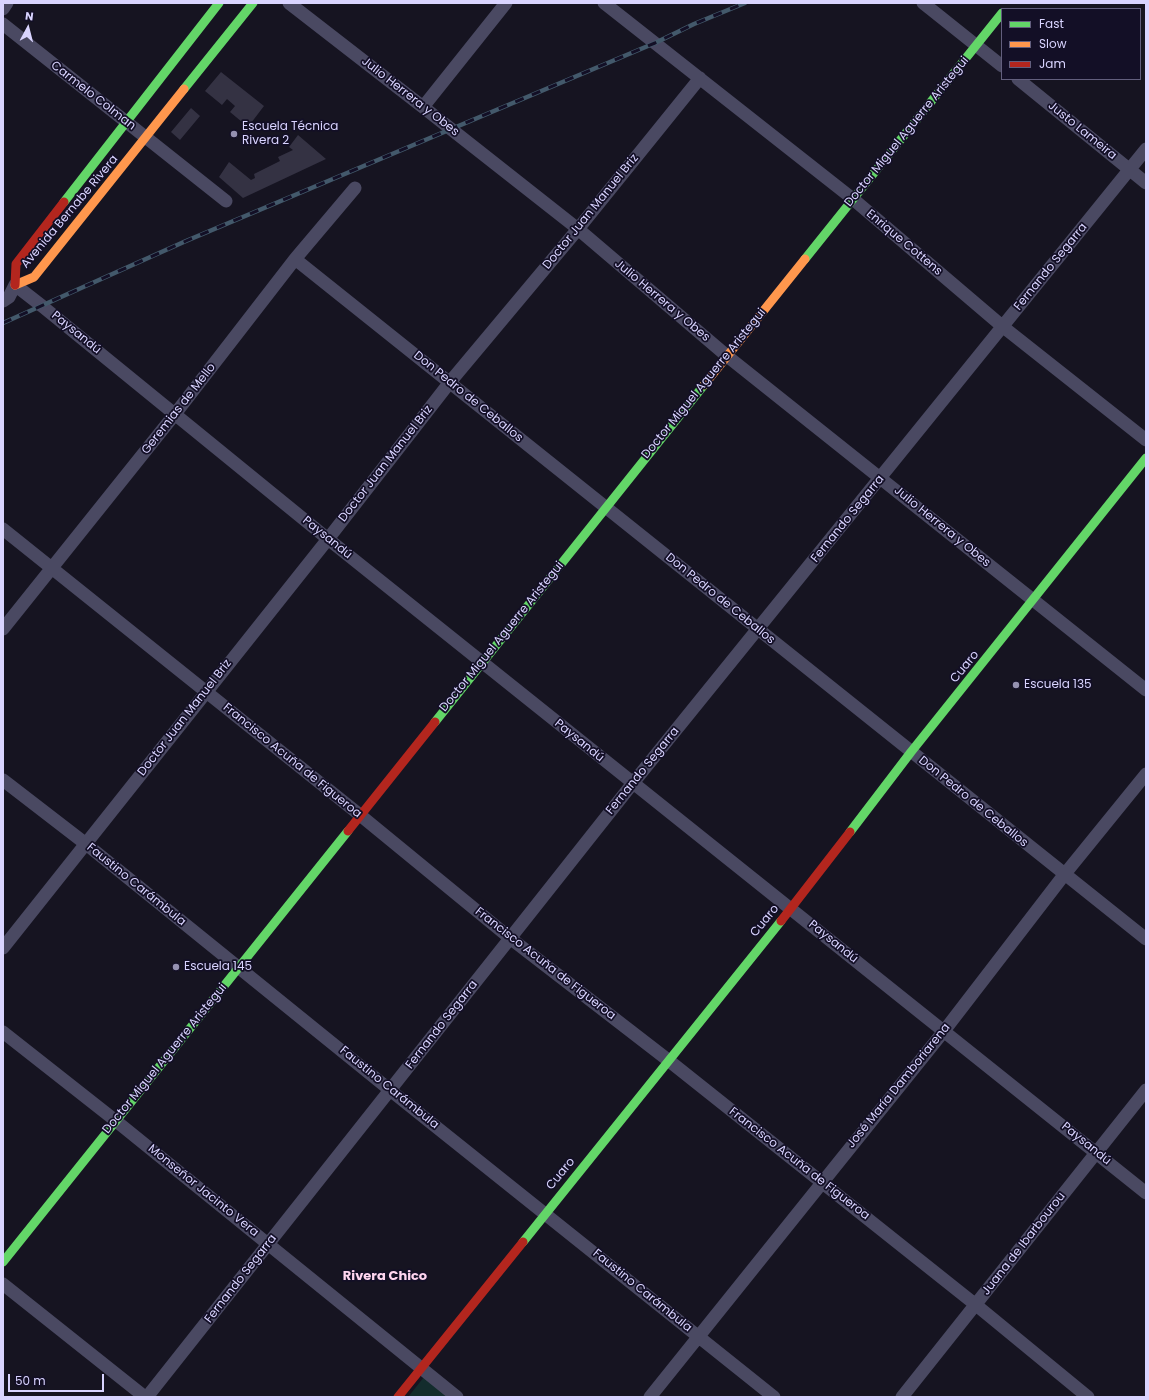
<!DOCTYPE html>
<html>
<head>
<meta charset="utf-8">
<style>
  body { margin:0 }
  #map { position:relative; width:1149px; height:1400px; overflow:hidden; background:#161421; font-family:Poppins,sans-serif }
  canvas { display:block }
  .frame { position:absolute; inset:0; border:4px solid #d9d4ff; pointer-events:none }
  .legend { position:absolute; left:1001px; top:8px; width:140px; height:72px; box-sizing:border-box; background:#130f26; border:1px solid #625e7d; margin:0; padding:5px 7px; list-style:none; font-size:12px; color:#d9d4ff }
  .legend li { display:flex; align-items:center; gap:8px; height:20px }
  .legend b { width:20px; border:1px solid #625e7d }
  .north { position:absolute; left:8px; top:8px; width:40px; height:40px; -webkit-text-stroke:3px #130f26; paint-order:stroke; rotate:7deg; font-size:11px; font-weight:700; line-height:16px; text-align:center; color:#d9d4ff }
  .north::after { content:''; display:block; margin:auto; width:14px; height:18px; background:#d9d4ff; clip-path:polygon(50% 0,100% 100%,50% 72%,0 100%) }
  .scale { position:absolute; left:8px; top:1374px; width:96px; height:18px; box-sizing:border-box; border:2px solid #d9d4ff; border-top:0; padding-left:5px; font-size:12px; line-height:14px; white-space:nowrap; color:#d9d4ff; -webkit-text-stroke:3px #130f26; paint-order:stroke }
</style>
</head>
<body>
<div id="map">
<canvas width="1149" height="1400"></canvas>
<div class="frame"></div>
<ul class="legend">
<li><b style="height:5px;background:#63d668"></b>Fast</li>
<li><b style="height:5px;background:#ff974d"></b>Slow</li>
<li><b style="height:5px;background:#b3261e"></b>Jam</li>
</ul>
<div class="north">N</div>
<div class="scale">50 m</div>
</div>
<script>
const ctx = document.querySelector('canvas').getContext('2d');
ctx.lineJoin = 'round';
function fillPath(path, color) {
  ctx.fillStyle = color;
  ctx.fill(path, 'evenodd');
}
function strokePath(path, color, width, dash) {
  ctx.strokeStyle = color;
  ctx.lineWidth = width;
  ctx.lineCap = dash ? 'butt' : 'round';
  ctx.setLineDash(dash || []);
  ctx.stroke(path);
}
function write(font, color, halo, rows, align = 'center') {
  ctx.font = font + ' Poppins,sans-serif';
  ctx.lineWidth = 3.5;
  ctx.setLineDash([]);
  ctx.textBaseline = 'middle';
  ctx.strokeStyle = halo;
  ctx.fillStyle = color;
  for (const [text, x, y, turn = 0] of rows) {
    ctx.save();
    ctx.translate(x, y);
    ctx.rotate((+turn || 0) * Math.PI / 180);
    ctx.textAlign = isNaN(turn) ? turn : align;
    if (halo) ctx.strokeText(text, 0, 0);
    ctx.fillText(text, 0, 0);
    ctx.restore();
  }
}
const green = new Path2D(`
  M 424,1377 L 448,1397 L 408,1397 Z`);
const building = new Path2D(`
  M 221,72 L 264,106 L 248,127 L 230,112 L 235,106 L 227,99 L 222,105 L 205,91 Z
  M 191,108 L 200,116 L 180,140 L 171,132 Z
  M 298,135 L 326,159 L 243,198 L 219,177 L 229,162 L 251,180 L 255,178 L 254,174 L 280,161 L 278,157 L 293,150 L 289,147 Z`);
const street = new Path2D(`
  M 289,3 L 423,107 L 578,229 L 727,356 L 1146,690
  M 604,3 L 853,199 L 1002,326 L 1146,440
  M 923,3 L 1002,66
  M 3,9 L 7,3
  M 3,24 L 226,201
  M 1018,79 L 1146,183
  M 423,107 L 506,3
  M 295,259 L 1146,939
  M 3,301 L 9,297 L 15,285 L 42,306 L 328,539 L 1146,1193
  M 3,529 L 360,815 L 510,938 L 668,1060 L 976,1305 L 1088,1397
  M 3,629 L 175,414 L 295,259 L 355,188
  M 3,780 L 86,844 L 390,1090 L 774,1397
  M 3,948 L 328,539 L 450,382 L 578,229 L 700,78
  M 3,1032 L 116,1121 L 457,1397
  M 3,1284 L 145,1397
  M 147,1397 L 633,783 L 1146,149
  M 650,1397 L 944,1031 L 1064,875 L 1146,774
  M 902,1397 L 1146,1090`);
const fast = new Path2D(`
  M 184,89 L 253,3
  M 64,202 L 219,3
  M 805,259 L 1002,13
  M 435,722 L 704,385
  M 850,832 L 911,752 L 1146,458
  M 523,1242 L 781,921
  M 3,1262 L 348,831`);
const slow = new Path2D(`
  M 15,285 L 34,277 L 184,89
  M 704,385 L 805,259`);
const jam = new Path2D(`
  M 15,285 L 16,264 L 64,202
  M 348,831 L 435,722
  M 781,921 L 850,832
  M 398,1397 L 523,1242`);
const rail = new Path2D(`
  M 3,323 L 186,241 L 655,43 L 694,24 L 745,3`);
const markers = [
  [234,134,4,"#9591b1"],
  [1016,685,4,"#9591b1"],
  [176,967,4,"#9591b1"]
];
const streetNames = [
  ["Carmelo Colman",93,96,38],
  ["Julio Herrera y Obes",410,97,38],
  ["Justo Lameira",1082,131,39],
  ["Doctor Miguel Aguerre Aristegui",907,132,-51],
  ["Avenida Bernabe Rivera",70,212,-50],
  ["Doctor Juan Manuel Briz",591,212,-51],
  ["Enrique Cottens",904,243,40],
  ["Fernando Segarra",1051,267,-51],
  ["Julio Herrera y Obes",662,301,40],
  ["Paysandú",76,333,39],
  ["Doctor Miguel Aguerre Aristegui",704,384,-51],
  ["Don Pedro de Ceballos",468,397,39],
  ["Geremias de Mello",179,409,-52],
  ["Doctor Juan Manuel Briz",386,464,-52],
  ["Fernando Segarra",848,519,-51],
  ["Julio Herrera y Obes",942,527,39],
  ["Paysandú",327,538,39],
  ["Don Pedro de Ceballos",720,599,39],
  ["Doctor Miguel Aguerre Aristegui",502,637,-51],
  ["Cuaro",965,667,-51],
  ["Doctor Juan Manuel Briz",185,718,-52],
  ["Paysandú",579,741,39],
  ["Francisco Acuña de Figueroa",292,761,39],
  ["Fernando Segarra",643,771,-51],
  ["Don Pedro de Ceballos",973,802,39],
  ["Faustino Carámbula",136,885,39],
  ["Cuaro",765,921,-51],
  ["Paysandú",833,942,39],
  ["Francisco Acuña de Figueroa",545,964,38],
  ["Fernando Segarra",442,1025,-52],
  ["Doctor Miguel Aguerre Aristegui",165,1059,-51],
  ["José María Damboriarena",899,1086,-51],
  ["Faustino Carámbula",389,1088,39],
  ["Paysandú",1086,1144,39],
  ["Francisco Acuña de Figueroa",799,1164,38],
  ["Cuaro",561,1174,-51],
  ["Monseñor Jacinto Vera",203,1191,39],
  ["Juana de Ibarbourou",1024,1244,-52],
  ["Fernando Segarra",241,1279,-52],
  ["Faustino Carámbula",642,1291,39]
];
const poiNames = [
  ["Escuela Técnica",242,127],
  ["Rivera 2",242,141],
  ["Escuela 135",1024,685],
  ["Escuela 145",184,967]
];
const neighbourhoodNames = [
  ["Rivera Chico",385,1277]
];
fillPath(green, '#132c2d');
fillPath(building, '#343243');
strokePath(street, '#4a4962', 13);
strokePath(fast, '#63d668', 9);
strokePath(slow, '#ff974d', 9);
strokePath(jam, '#b3261e', 9);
strokePath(rail, '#43596b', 4.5);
strokePath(rail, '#130f26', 3, [9]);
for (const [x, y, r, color] of markers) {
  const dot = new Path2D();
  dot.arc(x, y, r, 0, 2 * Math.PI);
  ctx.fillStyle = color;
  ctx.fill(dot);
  strokePath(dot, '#130f26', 1.5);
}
write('12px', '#d9d4ff', '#130f26', streetNames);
write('12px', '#d9d4ff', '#130f26', poiNames, 'left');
write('bold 13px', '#ffd6f0', '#130f26', neighbourhoodNames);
</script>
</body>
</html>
